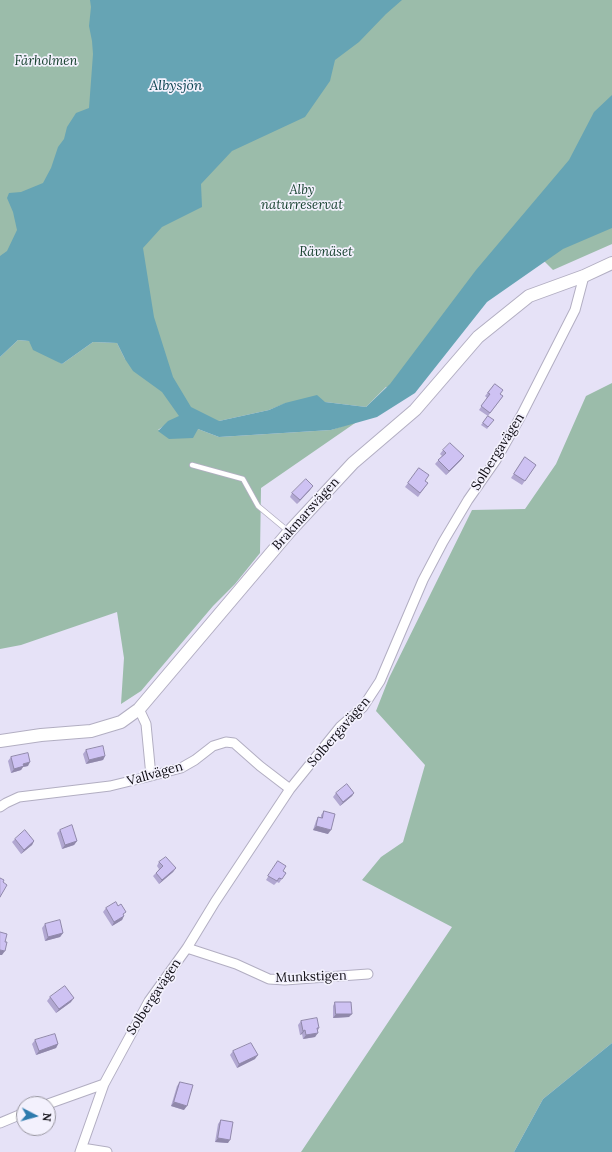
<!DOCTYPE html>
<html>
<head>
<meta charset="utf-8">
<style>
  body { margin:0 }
  #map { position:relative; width:612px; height:1152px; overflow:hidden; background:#e6e2f7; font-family:Lora,serif }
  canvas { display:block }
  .north { position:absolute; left:16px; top:1096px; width:40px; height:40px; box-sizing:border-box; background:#f3f1fd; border:1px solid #97959f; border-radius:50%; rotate:96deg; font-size:11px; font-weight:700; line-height:16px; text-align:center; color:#0d0b12 }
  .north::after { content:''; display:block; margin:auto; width:14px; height:18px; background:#2e7bad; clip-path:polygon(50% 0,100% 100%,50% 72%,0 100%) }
</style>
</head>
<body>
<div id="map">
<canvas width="612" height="1152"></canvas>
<div class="north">N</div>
</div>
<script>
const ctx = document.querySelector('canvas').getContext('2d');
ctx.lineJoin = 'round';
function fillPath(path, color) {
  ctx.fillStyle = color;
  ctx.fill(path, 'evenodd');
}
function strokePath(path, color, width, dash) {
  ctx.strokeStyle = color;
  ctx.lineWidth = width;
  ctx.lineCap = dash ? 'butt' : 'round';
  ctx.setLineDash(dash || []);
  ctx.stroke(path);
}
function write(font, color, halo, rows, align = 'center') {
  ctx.font = font + ' Lora,serif';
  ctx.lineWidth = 3.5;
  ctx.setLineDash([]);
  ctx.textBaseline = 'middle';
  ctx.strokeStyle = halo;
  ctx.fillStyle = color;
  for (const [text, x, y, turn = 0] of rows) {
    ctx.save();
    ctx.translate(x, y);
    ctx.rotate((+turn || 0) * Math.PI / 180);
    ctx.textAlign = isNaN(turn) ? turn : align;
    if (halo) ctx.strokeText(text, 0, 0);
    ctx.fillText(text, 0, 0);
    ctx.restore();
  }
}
const green = new Path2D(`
  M 0,0 L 612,0 L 612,244 L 553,270 L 525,242 L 408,385 L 386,387 L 366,407 L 325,402 L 286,403 L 269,410 L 219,421 L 165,425 L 158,430 L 198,429 L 219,437 L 331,430 L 358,421 L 261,488 L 260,553 L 235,584 L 213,606 L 141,691 L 121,704 L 124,658 L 117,612 L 21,645 L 0,649 L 0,357 L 18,340 L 29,341 L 62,364 L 93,342 L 117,343 L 125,359 L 122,281 L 0,304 Z
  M 612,383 L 612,1043 L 543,1099 L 514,1152 L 301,1152 L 452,927 L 362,880 L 381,857 L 403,842 L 425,765 L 376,711 L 389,678 L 472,510 L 525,509 L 556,464 L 586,396 Z`);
const water = new Path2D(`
  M 90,0 L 402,0 L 386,14 L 359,42 L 335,60 L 330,81 L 305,117 L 232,151 L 201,184 L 202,207 L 162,227 L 143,248 L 154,317 L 173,377 L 191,407 L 219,421 L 269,410 L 285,403 L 317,395 L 325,402 L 366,407 L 390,384 L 476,270 L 569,160 L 594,112 L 612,95 L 612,228 L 563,249 L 487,302 L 415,393 L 377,417 L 331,430 L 219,437 L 198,429 L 193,438 L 169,439 L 158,431 L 168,421 L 179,416 L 162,392 L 133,371 L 125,359 L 117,343 L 93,342 L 62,364 L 33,350 L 29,341 L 18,340 L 0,357 L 0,256 L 7,251 L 17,230 L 13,212 L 7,198 L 9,193 L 21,192 L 43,183 L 51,168 L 58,147 L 64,139 L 67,127 L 76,113 L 89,108 L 93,54 L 92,41 L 89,26 L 91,7 Z
  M 612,1043 L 612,1152 L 514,1152 L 543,1099 Z`);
const service = new Path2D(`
  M 192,465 L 243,479 L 258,506 L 288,531`);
const minor = new Path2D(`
  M 139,709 L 146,724 L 151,776
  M 0,807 L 6,803 L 19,797 L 110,786 L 151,776 L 181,768 L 195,760 L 213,746 L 226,742 L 234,743 L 260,766 L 290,789
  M 187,948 L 236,964 L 269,979 L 285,980 L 368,974
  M 48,1104 L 104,1084
  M 0,1123 L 24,1113
  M 82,1148 L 107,1152
  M 80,1152 L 104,1084 L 149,1001 L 187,948 L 215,902 L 290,789 L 340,727 L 363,707 L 380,681 L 423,580 L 443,542 L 468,500 L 496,460 L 522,414 L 575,310 L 584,276`);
const tertiary = new Path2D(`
  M 0,741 L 41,735 L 91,731 L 121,722 L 139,709 L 289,532 L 353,463 L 415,410 L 478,337 L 529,296 L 584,276 L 612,263`);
const wall = new Path2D(`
  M 495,384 L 500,394 L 503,396 L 488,416 L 492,422 L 487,429 L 481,425 L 488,416 L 479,410 L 487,398 L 485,396 Z
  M 443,450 L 464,456 L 461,460 L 446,475 L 435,464 L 442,456 L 440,454 Z
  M 525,457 L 536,465 L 522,485 L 511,478 Z
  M 419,468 L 425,481 L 428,483 L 418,497 L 405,487 Z
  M 310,490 L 297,504 L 290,497 L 292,493 Z
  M 86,750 L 105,756 L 103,760 L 86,764 L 83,754 Z
  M 11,757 L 28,766 L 23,767 L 21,770 L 11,773 L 8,761 Z
  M 336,793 L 354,793 L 352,796 L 340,806 L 333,797 Z
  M 324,811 L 328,834 L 313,830 L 316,821 L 318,817 L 321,817 L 321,815 Z
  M 60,830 L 77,841 L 74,845 L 62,849 L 57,833 Z
  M 15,839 L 34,841 L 32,845 L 21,854 L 12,842 Z
  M 278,861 L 283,871 L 286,873 L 279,883 L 277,882 L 274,885 L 266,880 Z
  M 159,862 L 176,868 L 173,872 L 159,884 L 153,876 L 156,873 L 159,869 L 157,866 Z
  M 106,908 L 124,915 L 122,920 L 112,926 L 103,912 Z
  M 45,924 L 63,933 L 60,937 L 45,941 L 42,928 Z
  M 50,997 L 71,1002 L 56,1013 L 47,1001 Z
  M 335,1002 L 349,1017 L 333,1018 L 333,1006 Z
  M 301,1021 L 319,1028 L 315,1037 L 303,1039 L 302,1034 L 300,1035 L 298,1025 Z
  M 35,1040 L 58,1044 L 56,1048 L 36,1055 L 32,1044 Z
  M 233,1051 L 255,1059 L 237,1068 L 230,1055 Z
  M 180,1082 L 184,1110 L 171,1106 L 177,1086 Z
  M 221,1120 L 228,1143 L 215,1142 L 218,1124 Z`);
const shadedWall = new Path2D(`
  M 464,456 L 461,460 L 446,475 L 449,471 Z
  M 313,486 L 310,490 L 297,504 L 300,500 Z
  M 105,756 L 103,760 L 86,764 L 89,760 Z
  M 30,762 L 28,766 L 23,767 L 21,770 L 11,773 L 14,769 L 23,764 Z
  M 354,793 L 352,796 L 340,806 L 343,802 Z
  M 316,826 L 331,830 L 328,834 L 313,830 Z
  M 34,841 L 32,845 L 21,854 L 24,850 Z
  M 77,841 L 74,845 L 62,849 L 65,845 Z
  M 176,868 L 173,872 L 159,884 L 162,880 Z
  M 124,916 L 122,920 L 112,926 L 114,922 Z
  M 63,933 L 60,937 L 45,941 L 48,937 Z
  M 0,950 L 5,951 L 2,955 L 0,955 Z
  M 74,998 L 71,1002 L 56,1013 L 59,1009 Z
  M 336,1014 L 352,1014 L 349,1017 L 333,1018 Z
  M 305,1030 L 302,1034 L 300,1035 L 303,1031 Z
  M 318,1033 L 315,1037 L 303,1039 L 306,1035 Z
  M 58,1044 L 56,1048 L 36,1055 L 39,1051 Z
  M 258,1055 L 255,1059 L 237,1068 L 239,1064 Z
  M 174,1102 L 187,1106 L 184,1110 L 171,1106 Z
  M 218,1138 L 230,1140 L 228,1143 L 215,1142 Z`);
const building = new Path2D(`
  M 495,384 L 503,390 L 500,394 L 503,396 L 490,413 L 481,406 L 490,394 L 488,393 Z
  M 488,416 L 494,420 L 488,427 L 483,423 Z
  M 450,443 L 464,456 L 449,471 L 438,460 L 446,453 L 443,450 Z
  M 525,457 L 536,465 L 525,481 L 514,474 Z
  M 419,468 L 429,475 L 425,481 L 428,483 L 420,493 L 408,483 Z
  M 306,479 L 313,486 L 300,500 L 292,493 Z
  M 103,746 L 105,756 L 89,760 L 86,750 Z
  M 28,753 L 30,762 L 23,764 L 24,766 L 14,769 L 11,757 Z
  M 347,784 L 354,793 L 343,802 L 336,793 Z
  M 324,811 L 335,814 L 331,830 L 316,826 L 318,817 L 322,818 Z
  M 72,825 L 77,841 L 65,845 L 60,830 Z
  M 25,830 L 34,841 L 24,850 L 15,839 Z
  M 166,857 L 176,868 L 162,880 L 156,873 L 163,866 L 159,862 Z
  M 278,861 L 286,866 L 283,871 L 286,873 L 282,879 L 279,878 L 277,881 L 268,876 Z
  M 0,878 L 4,880 L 3,882 L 7,885 L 0,897 Z
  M 116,902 L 118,906 L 121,904 L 126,912 L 123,914 L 124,916 L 114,922 L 106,908 Z
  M 60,920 L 63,933 L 48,937 L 45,924 Z
  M 0,932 L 7,934 L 5,942 L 7,942 L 5,951 L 0,950 Z
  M 65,986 L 74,998 L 59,1009 L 50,997 Z
  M 335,1002 L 351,1002 L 352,1014 L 336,1014 Z
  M 317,1018 L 319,1028 L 317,1028 L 318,1033 L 306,1035 L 305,1030 L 303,1031 L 301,1021 Z
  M 55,1034 L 58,1044 L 39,1051 L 35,1040 Z
  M 251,1043 L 258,1055 L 239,1064 L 233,1051 Z
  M 180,1082 L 193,1085 L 187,1106 L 174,1102 Z
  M 221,1120 L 233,1122 L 230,1140 L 218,1138 Z`);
const parkNames = [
  ["Fårholmen",46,61],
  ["Alby",302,190],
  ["naturreservat",302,205],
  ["Rävnäset",326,252]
];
const streetNames = [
  ["Solbergavägen",498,452,-58],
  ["Brakmarsvägen",306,514,-48],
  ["Solbergavägen",339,732,-49],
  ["Vallvägen",155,774,-16],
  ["Munkstigen",311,977,-2],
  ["Solbergavägen",154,997,-57]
];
const waterNames = [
  ["Albysjön",176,86]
];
fillPath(green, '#9bbcaa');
fillPath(water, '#66a4b4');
strokePath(service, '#b2aec2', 6);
strokePath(minor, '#b2aec2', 11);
strokePath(tertiary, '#b2aec2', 14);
strokePath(service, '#fff', 4.5);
strokePath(minor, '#fff', 9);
strokePath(tertiary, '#fff', 12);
fillPath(wall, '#b1a7d1');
fillPath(shadedWall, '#9088aa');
fillPath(building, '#cec2f3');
strokePath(building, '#9088aa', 1);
write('italic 13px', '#133e2b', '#f3f1fd', parkNames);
write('13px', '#0d0b12', '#f3f1fd', streetNames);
write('italic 14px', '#0c4451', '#f3f1fd', waterNames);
</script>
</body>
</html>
